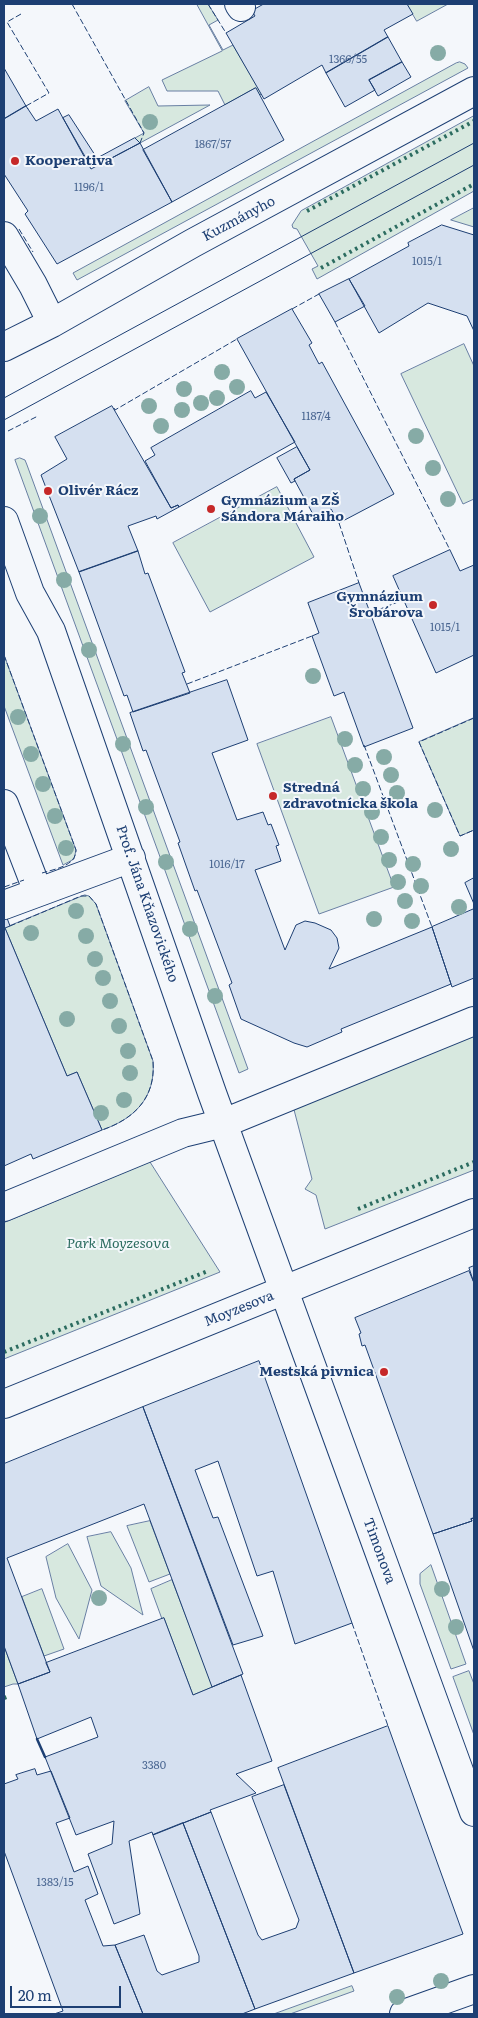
<!DOCTYPE html>
<html>
<head>
<meta charset="utf-8">
<style>
  body { margin:0 }
  #map { position:relative; width:478px; height:2018px; overflow:hidden; background:#f4f7fb; font-family:Literata,serif }
  canvas { display:block }
  .frame { position:absolute; inset:0; border:5px solid #1d3f73; pointer-events:none }
  .scale { position:absolute; left:10px; top:1986px; width:111px; height:22px; box-sizing:border-box; border:2px solid #1d3f73; border-top:0; padding-left:6px; font-size:15px; line-height:18px; white-space:nowrap; color:#1d3f73; -webkit-text-stroke:4px #f4f7fb; paint-order:stroke }
</style>
</head>
<body>
<div id="map">
<canvas width="478" height="2018"></canvas>
<div class="frame"></div>
<div class="scale">20 m</div>
</div>
<script>
const ctx = document.querySelector('canvas').getContext('2d');
ctx.lineJoin = 'round';
function fillPath(path, color) {
  ctx.fillStyle = color;
  ctx.fill(path, 'evenodd');
}
function strokePath(path, color, width, dash) {
  ctx.strokeStyle = color;
  ctx.lineWidth = width;
  ctx.lineCap = dash ? 'butt' : 'round';
  ctx.setLineDash(dash || []);
  ctx.stroke(path);
}
function write(font, color, halo, rows, align = 'center') {
  ctx.font = font + ' Literata,serif';
  ctx.lineWidth = 4;
  ctx.setLineDash([]);
  ctx.textBaseline = 'middle';
  ctx.strokeStyle = halo;
  ctx.fillStyle = color;
  for (const [text, x, y, turn = 0] of rows) {
    ctx.save();
    ctx.translate(x, y);
    ctx.rotate((+turn || 0) * Math.PI / 180);
    ctx.textAlign = isNaN(turn) ? turn : align;
    if (halo) ctx.strokeText(text, 0, 0);
    ctx.fillText(text, 0, 0);
    ctx.restore();
  }
}
const green = new Path2D(`
  M 197,4 L 208,4 L 218,20 L 209,25 L 223,50 L 233,45 L 262,94 L 259,95 L 255,88 L 225,105 L 218,91 L 167,91 L 162,80 L 222,51 Z
  M 407,4 L 448,4 L 417,21 Z
  M 460,62 L 465,64 L 468,68 L 77,280 L 73,273 L 456,63 Z
  M 149,87 L 158,106 L 210,105 L 140,143 L 135,138 L 144,133 L 125,101 Z
  M 474,116 L 474,191 L 317,279 L 312,269 L 318,266 L 297,229 L 293,228 L 292,225 L 301,211 Z
  M 474,208 L 474,227 L 451,220 Z
  M 464,344 L 474,366 L 474,499 L 463,504 L 401,374 Z
  M 20,458 L 25,460 L 27,465 L 248,1069 L 239,1073 L 15,460 Z
  M 277,487 L 314,557 L 210,612 L 173,543 Z
  M 4,655 L 76,850 L 74,859 L 63,865 L 4,706 Z
  M 331,717 L 394,887 L 319,914 L 257,744 Z
  M 474,718 L 474,830 L 460,836 L 419,742 Z
  M 85,895 L 89,896 L 96,904 L 153,1061 C 156,1098 134,1119 102,1130 L 77,1072 L 67,1076 L 5,928 Z
  M 474,1029 L 474,1170 L 325,1229 L 316,1195 L 305,1189 L 312,1179 L 292,1102 Z
  M 150,1162 L 220,1272 L 4,1359 L 4,1223 Z
  M 150,1521 L 170,1574 L 149,1582 L 127,1526 Z
  M 111,1532 L 131,1568 L 143,1615 L 101,1586 L 87,1537 Z
  M 68,1544 L 92,1590 L 79,1639 L 56,1598 L 46,1557 Z
  M 431,1565 L 466,1664 L 451,1669 L 420,1584 L 420,1574 Z
  M 172,1580 L 213,1687 L 193,1695 L 168,1629 L 164,1618 L 162,1619 L 151,1589 Z
  M 42,1589 L 64,1649 L 44,1656 L 22,1597 Z
  M 4,1646 L 18,1684 L 13,1684 L 4,1687 Z
  M 469,1671 L 474,1684 L 474,1735 L 453,1677 Z
  M 352,1986 L 354,1991 L 290,2014 L 274,2014 Z`);
const building = new Path2D(`
  M 264,4 L 407,4 L 413,14 L 384,30 L 388,37 L 326,73 L 322,65 L 264,99 L 226,33 L 255,16 L 252,11 Z
  M 388,37 L 402,62 L 369,80 L 375,90 L 345,107 L 326,73 Z
  M 402,62 L 411,77 L 378,96 L 369,80 Z
  M 4,68 L 26,106 L 4,119 Z
  M 256,88 L 284,140 L 172,202 L 143,150 Z
  M 26,106 L 36,121 L 58,109 L 91,169 L 140,143 L 172,202 L 57,264 L 25,214 L 28,211 L 4,174 L 4,119 Z
  M 69,115 L 95,155 L 87,160 L 63,118 Z
  M 135,138 L 140,143 L 102,163 L 98,158 Z
  M 442,225 L 474,235 L 474,331 L 467,316 L 428,303 L 379,333 L 349,279 L 409,246 L 408,243 Z
  M 349,279 L 365,306 L 335,322 L 319,294 Z
  M 292,309 L 312,343 L 309,345 L 319,364 L 322,362 L 394,494 L 339,523 L 331,509 L 315,518 L 294,479 L 310,470 L 237,339 Z
  M 251,391 L 255,398 L 266,392 L 295,442 L 179,507 L 178,505 L 171,508 L 145,461 L 155,455 L 151,448 Z
  M 112,406 L 171,508 L 178,505 L 179,507 L 157,519 L 156,516 L 128,526 L 138,551 L 79,572 L 41,475 L 67,459 L 55,437 Z
  M 297,447 L 310,470 L 294,479 L 295,481 L 291,483 L 277,458 Z
  M 450,550 L 460,571 L 474,565 L 474,655 L 436,673 L 393,576 Z
  M 138,551 L 145,574 L 148,573 L 185,672 L 182,673 L 190,693 L 133,712 L 127,695 L 124,696 L 79,572 Z
  M 359,583 L 413,728 L 364,747 L 344,692 L 334,696 L 312,636 L 319,633 L 308,603 Z
  M 227,680 L 248,740 L 212,753 L 237,820 L 263,812 L 268,825 L 271,824 L 279,845 L 276,846 L 281,861 L 255,870 L 285,950 L 296,925 L 305,921 L 315,923 L 331,930 L 337,938 L 339,948 L 329,969 L 432,927 L 451,984 L 341,1029 L 342,1032 L 307,1047 L 294,1043 L 241,1019 L 229,985 L 232,983 L 197,890 L 195,891 L 178,843 L 180,842 L 146,750 L 143,751 L 130,713 Z
  M 474,878 L 474,904 L 465,883 Z
  M 474,909 L 474,978 L 452,987 L 432,927 Z
  M 4,910 L 10,926 L 5,928 L 67,1076 L 77,1072 L 102,1130 L 33,1159 L 31,1154 L 4,1166 Z
  M 474,1266 L 474,1283 L 469,1268 Z
  M 469,1271 L 474,1283 L 474,1518 L 471,1519 L 472,1521 L 433,1534 L 365,1345 L 362,1346 L 359,1334 L 361,1333 L 355,1318 Z
  M 259,1361 L 352,1623 L 295,1644 L 273,1571 L 257,1576 L 218,1461 L 195,1470 L 213,1518 L 218,1517 L 263,1636 L 233,1645 L 143,1407 Z
  M 143,1407 L 243,1674 L 212,1687 L 144,1504 L 7,1558 L 50,1672 L 18,1684 L 4,1646 L 4,1464 Z
  M 474,1518 L 474,1651 L 433,1534 L 472,1521 L 471,1519 Z
  M 164,1618 L 193,1695 L 241,1675 L 272,1761 L 236,1774 L 256,1793 L 210,1810 L 211,1812 L 153,1835 L 152,1832 L 129,1841 L 140,1914 L 114,1924 L 88,1854 L 112,1844 L 114,1821 L 76,1835 L 45,1757 L 98,1737 L 91,1717 L 37,1739 L 18,1684 L 50,1672 L 46,1663 Z
  M 388,1726 L 463,1934 L 354,1973 L 278,1768 Z
  M 35,1769 L 37,1775 L 51,1771 L 70,1818 L 56,1823 L 74,1872 L 88,1866 L 98,1894 L 85,1900 L 103,1946 L 115,1945 L 143,2014 L 54,2014 L 63,2011 L 4,1851 L 4,1784 L 18,1779 L 16,1775 Z
  M 284,1785 L 354,1973 L 255,2009 L 183,1823 L 211,1812 L 258,1935 L 262,1940 L 296,1928 L 299,1920 L 252,1797 Z
  M 183,1823 L 255,2009 L 242,2014 L 143,2014 L 115,1945 L 144,1935 L 157,1971 L 162,1975 L 199,1962 L 199,1956 L 153,1835 Z`);
const minor = new Path2D(`
  M 239,4 L 241,7
  M 4,236 L 33,285 L 52,323
  M 4,347 L 52,323 L 193,243 L 474,91
  M 4,521 L 30,593 L 51,631 L 212,1093 L 474,1812
  M 4,804 L 38,892
  M 4,905 L 131,858
  M 4,1207 L 183,1133 L 224,1123 L 474,1021
  M 4,1404 L 474,1213
  M 404,2014 L 474,1989`);
const tram = new Path2D(`
  M 4,398 L 474,143
  M 4,420 L 474,165`);
const hedge = new Path2D(`
  M 307,211 L 474,121
  M 321,268 L 474,184
  M 358,1209 L 474,1162
  M 4,1352 L 208,1271
  M 4,1698 L 7,1697`);
const fence = new Path2D(`
  M 72,4 L 144,133 L 140,143
  M 208,4 L 226,33
  M 21,14 L 7,22 L 49,93 L 26,106 L 28,109
  M 19,229 L 33,252
  M 292,309 L 319,294
  M 335,322 L 450,550
  M 114,408 L 115,410 L 237,339
  M 8,431 L 38,416
  M 339,523 L 359,583
  M 370,613 L 403,600
  M 4,655 L 76,850 C 76,866 55,869 42,873
  M 187,684 L 312,636
  M 474,718 L 419,742 L 460,836 L 474,830
  M 364,745 L 432,927
  M 4,887 L 24,880
  M 10,926 L 81,896 L 89,896 L 96,904 L 153,1061 C 156,1098 134,1119 102,1130
  M 352,1623 L 388,1726`);
const wall = new Path2D(`
  M 37,1739 L 45,1757`);
const trees = [
  [438,53],
  [150,122],
  [222,372],
  [237,387],
  [184,389],
  [217,398],
  [201,403],
  [149,406],
  [182,410],
  [161,426],
  [416,436],
  [433,468],
  [448,499],
  [40,516],
  [64,580],
  [89,650],
  [313,676],
  [18,717],
  [345,739],
  [123,744],
  [31,754],
  [384,757],
  [355,765],
  [391,775],
  [43,784],
  [363,789],
  [397,793],
  [146,807],
  [435,810],
  [372,812],
  [55,816],
  [381,837],
  [66,848],
  [451,849],
  [389,860],
  [166,862],
  [413,864],
  [398,882],
  [421,886],
  [405,901],
  [459,907],
  [76,911],
  [374,919],
  [412,921],
  [190,929],
  [31,933],
  [86,936],
  [95,959],
  [103,978],
  [215,996],
  [110,1001],
  [67,1019],
  [119,1026],
  [128,1051],
  [130,1073],
  [124,1100],
  [101,1113],
  [442,1589],
  [99,1598],
  [456,1627],
  [441,1981],
  [397,1997]
];
const markers = [
  [15,161,5,"#c62828"],
  [48,491,5,"#c62828"],
  [211,509,5,"#c62828"],
  [433,605,5,"#c62828"],
  [273,796,5,"#c62828"],
  [384,1372,5,"#c62828"]
];
const numberNames = [
  ["1366/55",348,60],
  ["1867/57",213,145],
  ["1196/1",89,188],
  ["1015/1",427,262],
  ["1187/4",316,417],
  ["1015/1",445,628],
  ["1016/17",227,865],
  ["3380",154,1766],
  ["1383/15",55,1883]
];
const poiNames = [
  ["Kooperativa",25,161],
  ["Olivér Rácz",58,491],
  ["Gymnázium a ZŠ",221,501],
  ["Sándora Máraiho",221,517],
  ["Gymnázium",423,597,"right"],
  ["Šrobárova",423,613,"right"],
  ["Stredná",283,788],
  ["zdravotnícka škola",283,804],
  ["Mestská pivnica",374,1372,"right"]
];
const streetNames = [
  ["Kuzmányho",239,219,-28],
  ["Prof. Jána Kňazovického",147,904,71],
  ["Moyzesova",239,1309,-22],
  ["Timonova",379,1551,70]
];
const parkNames = [
  ["Park Moyzesova",118,1244]
];
fillPath(green, '#d7e8df');
strokePath(green, '#687fa3', 1);
fillPath(building, '#d5e0f0');
strokePath(building, '#1d3f73', 1);
strokePath(minor, '#1d3f73', 30);
strokePath(minor, '#f4f7fb', 28);
strokePath(tram, '#1d3f73', 1);
strokePath(hedge, '#2c6c60', 4, [2.5, 4]);
strokePath(fence, '#1d3f73', 1, [6, 2.5]);
strokePath(wall, '#1d3f73', 2.5);
ctx.fillStyle = '#86aba6';
for (const [x, y] of trees) {
  ctx.beginPath();
  ctx.arc(x, y, 8, 0, 2 * Math.PI);
  ctx.fill();
}
for (const [x, y, r, color] of markers) {
  const dot = new Path2D();
  dot.arc(x, y, r, 0, 2 * Math.PI);
  ctx.fillStyle = color;
  ctx.fill(dot);
  strokePath(dot, '#f4f7fb', 2);
}
write('11px', '#4b6792', null, numberNames);
write('bold 14px', '#1d3f73', '#f4f7fb', poiNames, 'left');
write('14px', '#1d3f73', '#f4f7fb', streetNames);
write('italic 14px', '#2c6c60', '#f4f7fb', parkNames);
</script>
</body>
</html>
